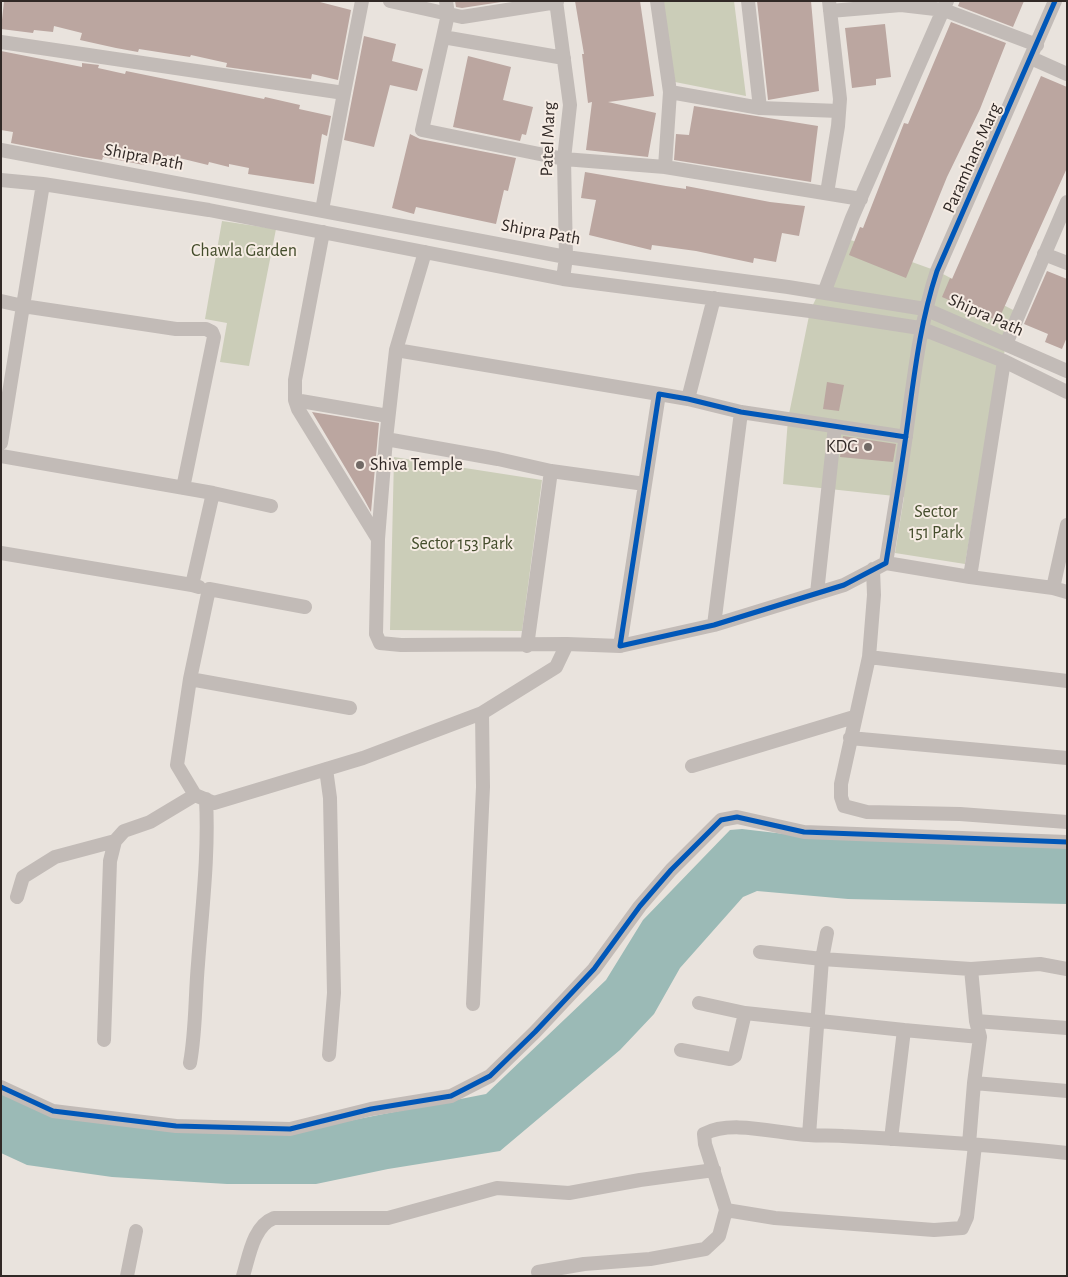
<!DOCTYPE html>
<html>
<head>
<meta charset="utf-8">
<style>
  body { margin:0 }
  #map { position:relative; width:1068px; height:1277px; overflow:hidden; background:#e9e3dd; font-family:"Alegreya Sans",sans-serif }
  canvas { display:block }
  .frame { position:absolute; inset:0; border:2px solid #312926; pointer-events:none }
</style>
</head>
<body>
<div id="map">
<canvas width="1068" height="1277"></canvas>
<div class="frame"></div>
</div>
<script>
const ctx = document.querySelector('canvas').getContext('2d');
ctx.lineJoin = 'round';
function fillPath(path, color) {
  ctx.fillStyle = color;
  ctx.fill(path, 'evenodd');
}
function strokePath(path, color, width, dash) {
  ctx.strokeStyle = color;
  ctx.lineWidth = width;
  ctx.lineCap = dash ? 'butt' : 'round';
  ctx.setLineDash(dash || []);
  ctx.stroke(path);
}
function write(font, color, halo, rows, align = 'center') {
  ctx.font = font + ' "Alegreya Sans",sans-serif';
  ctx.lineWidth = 4;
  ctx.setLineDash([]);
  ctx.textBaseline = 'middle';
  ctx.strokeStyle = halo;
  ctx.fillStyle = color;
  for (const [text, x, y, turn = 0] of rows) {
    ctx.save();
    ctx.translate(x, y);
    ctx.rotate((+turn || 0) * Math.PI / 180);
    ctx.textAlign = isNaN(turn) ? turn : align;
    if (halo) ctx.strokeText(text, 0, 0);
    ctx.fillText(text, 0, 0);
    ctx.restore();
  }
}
const green = new Path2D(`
  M 663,1 L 734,1 L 746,96 L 675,82 Z
  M 222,221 L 276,229 L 249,366 L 220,362 L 227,323 L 205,319 Z
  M 845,238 L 937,271 L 1019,313 L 1006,344 L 977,492 L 965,564 L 895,553 L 904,497 L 783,484 L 788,419 L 810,311 Z
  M 394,457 L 542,480 L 522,631 L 390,630 Z`);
const water = new Path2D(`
  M 742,829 L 828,839 L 1067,848 L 1067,904 L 848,899 L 757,891 L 743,897 L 680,968 L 654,1014 L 620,1050 L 500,1151 L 388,1169 L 316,1184 L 227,1184 L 112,1177 L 27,1165 L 1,1153 L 1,1086 L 57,1112 L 312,1128 L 486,1094 L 606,980 L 643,920 L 730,830 Z`);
const building = new Path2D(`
  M 4,1 L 316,1 L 351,10 L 338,80 L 312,74 L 311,79 L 226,67 L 227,63 L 191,55 L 190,57 L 139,49 L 138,52 L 116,48 L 80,40 L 82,33 L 54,26 L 53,32 L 34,30 L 33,33 L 1,29 Z
  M 455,1 L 501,1 L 501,2 L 462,8 L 456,7 Z
  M 575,1 L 640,1 L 654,96 L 608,102 L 656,113 L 648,157 L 586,150 L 592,102 L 588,103 L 582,54 L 584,54 Z
  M 757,1 L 811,1 L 819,91 L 768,100 Z
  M 960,1 L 1024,1 L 1013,27 L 958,6 Z
  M 951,22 L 1006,43 L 980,109 L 947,177 L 906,278 L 849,255 L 860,227 L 863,228 L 904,123 L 908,124 Z
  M 885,24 L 891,77 L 876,79 L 876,85 L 852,88 L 845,28 Z
  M 364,36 L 396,44 L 392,61 L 423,69 L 417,91 L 390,85 L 374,147 L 344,140 Z
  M 1,51 L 82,67 L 82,63 L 99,65 L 98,68 L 125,74 L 126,71 L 264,99 L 265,97 L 300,105 L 299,109 L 331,116 L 327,136 L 322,134 L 314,184 L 248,174 L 249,168 L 229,164 L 229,167 L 209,162 L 208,165 L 167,155 L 164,166 L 145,162 L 144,165 L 103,157 L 102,160 L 83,157 L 11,143 L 13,132 L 1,130 Z
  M 468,56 L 511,67 L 503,100 L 533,107 L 526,135 L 522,134 L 520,141 L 453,127 Z
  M 1041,76 L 1067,87 L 1067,168 L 998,321 L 942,297 L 950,278 L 952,279 Z
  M 694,106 L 818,126 L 811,182 L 674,160 L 676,134 L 689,135 Z
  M 410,134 L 420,139 L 516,158 L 508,191 L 504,190 L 496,224 L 416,207 L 414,214 L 392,208 Z
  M 585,172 L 666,186 L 686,189 L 686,186 L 770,202 L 805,206 L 799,236 L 782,233 L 776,262 L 754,258 L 753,263 L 696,251 L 652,245 L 651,250 L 589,235 L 596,200 L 581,198 Z
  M 1047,271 L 1067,279 L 1067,337 L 1062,349 L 1045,342 L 1048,334 L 1024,324 Z
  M 827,382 L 844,385 L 839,411 L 823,409 Z
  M 312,412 L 379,423 L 371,512 L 364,499 Z
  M 843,436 L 896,444 L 893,462 L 840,457 Z`);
const minor = new Path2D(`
  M 390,1 L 462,17 L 557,2
  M 446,1 L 448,14 L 443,37 L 564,58
  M 556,1 L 570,105 L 564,159 L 566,257 L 563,279
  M 657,1 L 670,92 L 760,108 L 839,111
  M 748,1 L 760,108
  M 900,1 L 901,5 L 944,10 L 1037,45
  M 830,11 L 901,5
  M 443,37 L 422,130 L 564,159 L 665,167 L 861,199
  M 1,42 L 344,93 L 362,1
  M 1031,58 L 1067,74
  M 1,150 L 566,257 L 788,287 L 925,309 L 1067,371
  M 665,167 L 670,92
  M 1,180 L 43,184 L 209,210 L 563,279 L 810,311 L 920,328 L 1004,361 L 1067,392
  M 827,193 L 838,126 L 840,99 L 829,1
  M 322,210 L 344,93
  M 323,232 L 295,380 L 295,400 L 298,409 L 378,539
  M 425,252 L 396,350 L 386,439 L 498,459 L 551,471 L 645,484
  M 1044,254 L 1067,263
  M 824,293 L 852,218 L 947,1
  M 1,301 L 23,306 L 43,184
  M 1006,344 L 1067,202
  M 396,350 L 659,394
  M 688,399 L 714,298
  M 295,400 L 388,416
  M 906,437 L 741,412 L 688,399 L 659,394 L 620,646 L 714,625 L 844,585 L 886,563 C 893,520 900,478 906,435 C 914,378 919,326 937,271 L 1055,1
  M 386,439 L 378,539 L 376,634 L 380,643 L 401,645 L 567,644 L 620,646
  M 1,443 L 23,306 L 176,329 L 206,329 L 212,332 L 214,337 L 183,488
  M 1,456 L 213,493
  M 1067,525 L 1053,588 L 1067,592
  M 1,553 L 192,585
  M 886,563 L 970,577 L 1004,361
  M 873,569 L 874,595 L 869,657 L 841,784 L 841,797 L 844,806 L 867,812 L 960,814 L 1067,822
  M 970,577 L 1053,588
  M 199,587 L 192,585 L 213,493 L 271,506
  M 817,593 L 835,426
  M 714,625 L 741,412
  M 527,646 L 551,471
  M 869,657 L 1067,681
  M 190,679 L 209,589 L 305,607
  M 350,708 L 190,679 L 177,765 L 195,795 L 214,803 L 363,758 L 482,713 L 556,667 L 567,644
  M 850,738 L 1067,758
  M 692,766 L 854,717
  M 326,769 L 330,798 L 334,993 L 329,1055
  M 17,897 L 23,877 L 55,857 L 115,841
  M 760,952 L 822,959 L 971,969
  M 699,1003 L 745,1013
  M 473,1004 L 483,787 L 482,713
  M 976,1021 L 971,969 L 1040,964 L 1067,969
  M 904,1030 L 980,1037
  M 104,1040 L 110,861 L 115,841 L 124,831 L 150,822 L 195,795
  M 681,1050 L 730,1059 L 735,1056 L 745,1013 L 904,1030 L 891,1139
  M 190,1063 C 196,1030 195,997 198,964 C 202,909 209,854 206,799
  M 974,1083 L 980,1037 L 976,1021 L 1067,1028
  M 1,1087 L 53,1111 L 176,1126 L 290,1129 L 371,1109 L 451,1096 L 490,1076 L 535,1032 L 594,969 L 640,906 L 671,870 L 721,820 L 737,817 L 804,832 L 1067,842
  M 809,1135 L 822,959 L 827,933
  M 969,1144 L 974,1083 L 1067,1091
  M 726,1210 L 775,1218 L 934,1230 L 962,1228 L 967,1217 L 975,1145
  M 538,1272 L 584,1264 L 650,1259 L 705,1249 L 719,1236 L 726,1210 L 705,1144 L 704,1134 C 732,1119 779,1134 809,1135 C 820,1136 832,1135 843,1136 C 918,1140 993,1145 1067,1153
  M 127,1276 L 136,1231
  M 243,1276 C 249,1257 253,1226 274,1218 L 388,1218 L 497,1188 L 569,1193 L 640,1180 L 714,1170`);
const cycleway = new Path2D(`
  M 906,437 L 741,412 L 688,399 L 659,394 L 620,646 L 714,625 L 844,585 L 886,563 C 893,520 900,478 906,435 C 914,378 919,326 937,271 L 1055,1
  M 1,1087 L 53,1111 L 176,1126 L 290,1129 L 371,1109 L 451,1096 L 490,1076 L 535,1032 L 594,969 L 640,906 L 671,870 L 721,820 L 737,817 L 804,832 L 1067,842`);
const markers = [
  [868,447,5,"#716a66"],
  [360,465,5,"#716a66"]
];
const streetNames = [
  ["Patel Marg",548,139,-88],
  ["Shipra Path",144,157,11],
  ["Paramhans Marg",972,158,-66],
  ["Shipra Path",541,232,10],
  ["Shipra Path",986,315,24]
];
const parkNames = [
  ["Chawla Garden",244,251],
  ["Sector",936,512],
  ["151 Park",936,533],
  ["Sector 153 Park",462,544]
];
const poiNames = [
  ["KDG",858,447],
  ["Shiva Temple",370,465,"left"]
];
fillPath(green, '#cbcdb8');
fillPath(water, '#9bbab6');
fillPath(building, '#bba6a0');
strokePath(minor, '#c2bbb7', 14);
strokePath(cycleway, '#0057b8', 5);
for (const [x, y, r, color] of markers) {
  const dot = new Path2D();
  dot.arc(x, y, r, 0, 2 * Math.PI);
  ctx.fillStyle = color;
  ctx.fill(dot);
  strokePath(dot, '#f6ece4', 2);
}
write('18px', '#312926', '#f6ece4', streetNames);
write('18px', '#444d2c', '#f6ece4', parkNames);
write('18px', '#312926', '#f6ece4', poiNames, 'right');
</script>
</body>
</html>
